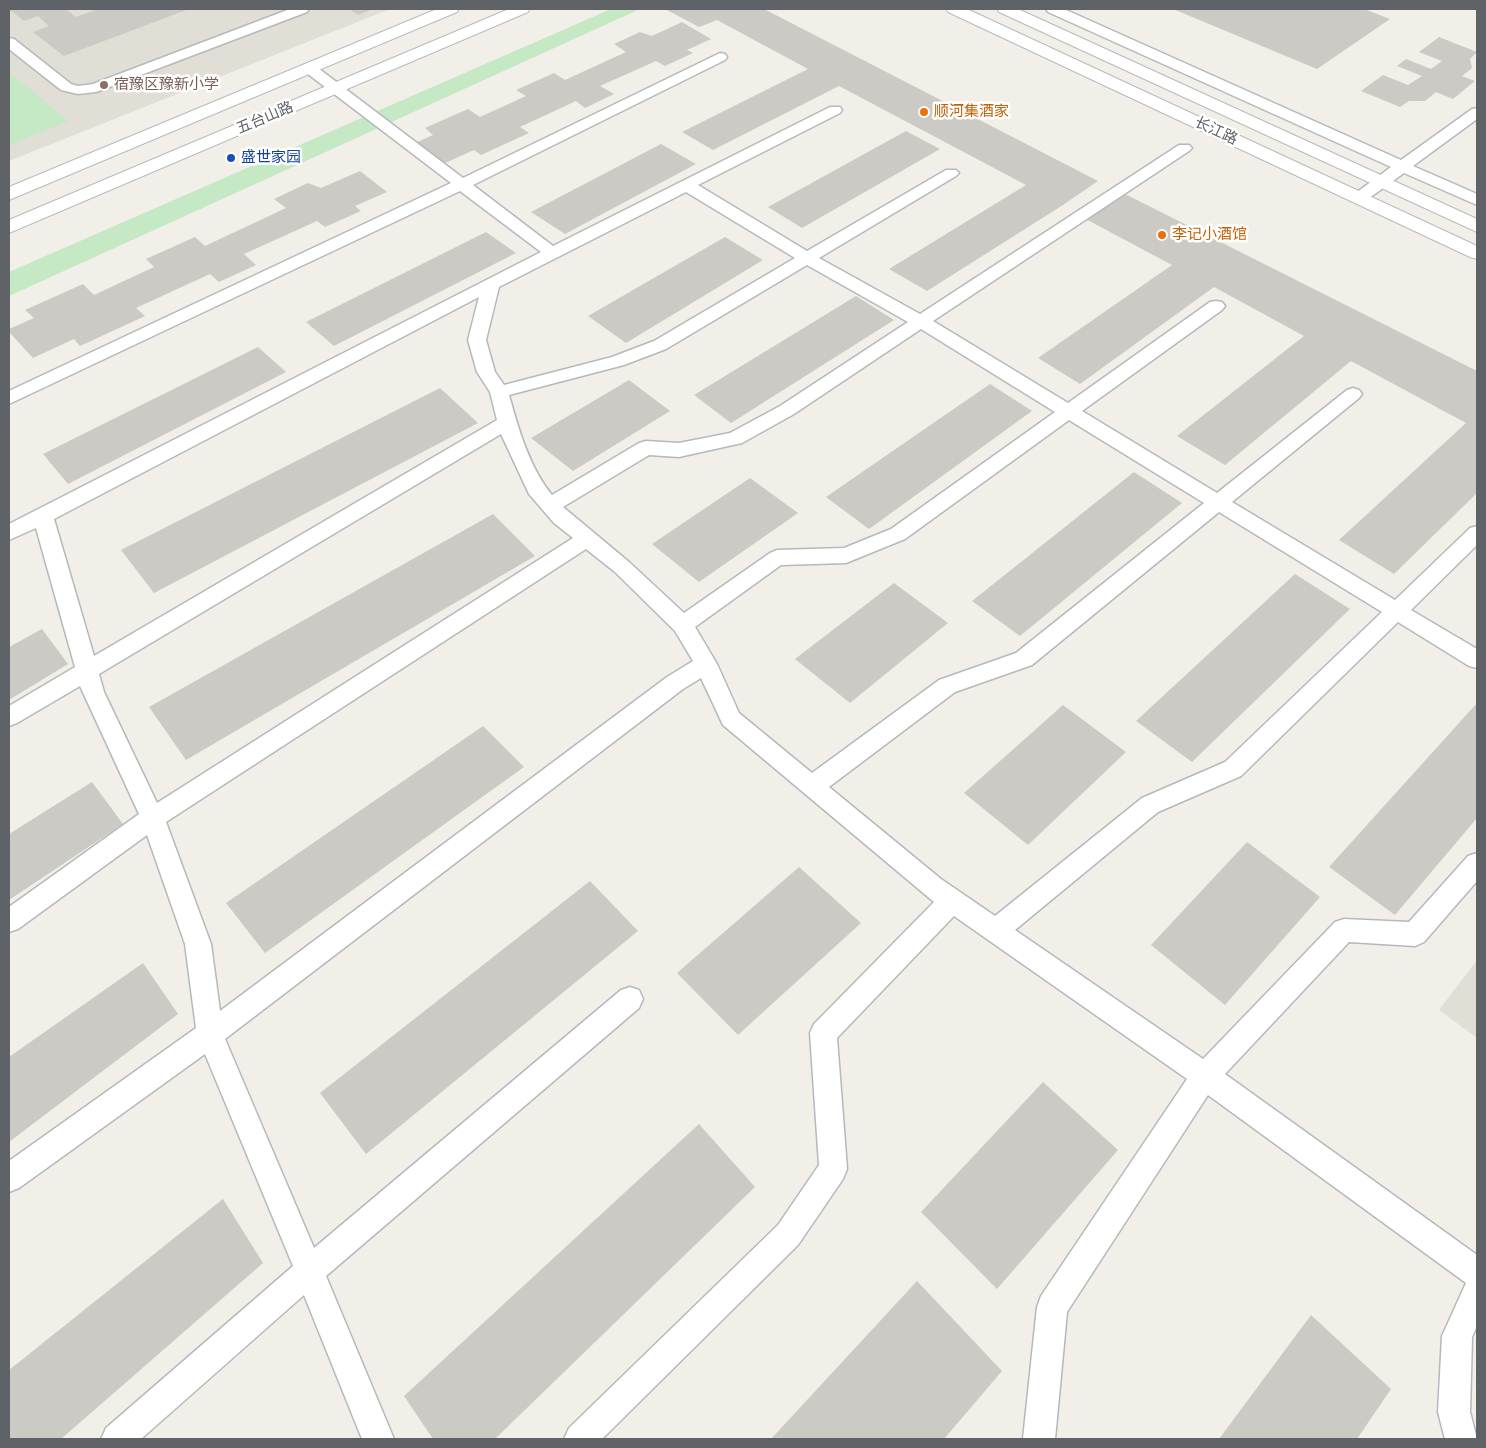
<!DOCTYPE html>
<html>
<head>
<meta charset="utf-8">
<style>
  body { margin:0 }
  #map { position:relative; width:1486px; height:1448px; overflow:hidden; background:#f1efe8; font-family:"Work Sans",sans-serif }
  canvas { display:block }
  .frame { position:absolute; inset:0; border:10px solid #5f6368; pointer-events:none }
</style>
</head>
<body>
<div id="map">
<canvas width="1486" height="1448"></canvas>
<div class="frame"></div>
</div>
<script>
const ctx = document.querySelector('canvas').getContext('2d');
ctx.lineJoin = 'round';
function fillPath(path, color) {
  ctx.fillStyle = color;
  ctx.fill(path, 'evenodd');
}
function strokePath(path, color, width, dash) {
  ctx.strokeStyle = color;
  ctx.lineWidth = width;
  ctx.lineCap = dash ? 'butt' : 'round';
  ctx.setLineDash(dash || []);
  ctx.stroke(path);
}
function write(font, color, halo, rows, align = 'center') {
  ctx.font = font + ' "Work Sans","Noto Sans SC",sans-serif';
  ctx.lineWidth = 5;
  ctx.setLineDash([]);
  ctx.textBaseline = 'middle';
  ctx.strokeStyle = halo;
  ctx.fillStyle = color;
  for (const [text, x, y, turn = 0] of rows) {
    ctx.save();
    ctx.translate(x, y);
    ctx.rotate((+turn || 0) * Math.PI / 180);
    ctx.textAlign = isNaN(turn) ? turn : align;
    if (halo) ctx.strokeText(text, 0, 0);
    ctx.fillText(text, 0, 0);
    ctx.restore();
  }
}
const education = new Path2D(`
  M 9,9 L 390,9 L 9,161 Z
  M 1477,960 L 1477,1038 L 1439,1010 Z`);
const green = new Path2D(`
  M 611,9 L 640,9 L 9,296 L 9,272 Z
  M 9,72 L 68,121 L 9,145 Z`);
const building = new Path2D(`
  M 9,9 L 66,9 L 76,17 L 98,9 L 189,9 L 64,56 L 33,32 L 49,26 L 38,16 L 24,21 Z
  M 349,9 L 373,9 L 358,15 Z
  M 665,9 L 764,9 L 1098,181 L 1063,205 L 927,291 L 889,269 L 1026,185 L 839,86 L 713,150 L 682,132 L 808,69 L 717,20 L 699,27 Z
  M 1173,9 L 1364,9 L 1390,19 L 1317,69 Z
  M 682,22 L 711,39 L 687,50 L 693,53 L 665,66 L 656,61 L 600,86 L 614,94 L 585,108 L 576,101 L 520,127 L 529,133 L 481,155 L 474,150 L 443,164 L 413,144 L 433,135 L 425,128 L 468,109 L 480,117 L 526,96 L 516,90 L 554,73 L 565,80 L 626,52 L 614,44 L 640,32 L 652,36 Z
  M 1439,37 L 1477,52 L 1470,59 L 1472,68 L 1462,76 L 1475,81 L 1453,99 L 1436,92 L 1425,101 L 1409,101 L 1400,107 L 1361,91 L 1383,75 L 1408,85 L 1422,76 L 1397,66 L 1406,59 L 1431,69 L 1442,61 L 1419,52 Z
  M 906,131 L 940,149 L 802,228 L 768,207 Z
  M 661,144 L 696,164 L 565,234 L 531,212 Z
  M 360,171 L 387,192 L 355,206 L 361,211 L 325,227 L 317,221 L 244,254 L 256,265 L 219,282 L 210,274 L 136,308 L 145,316 L 80,346 L 74,339 L 33,358 L 9,332 L 9,329 L 34,318 L 25,310 L 83,284 L 94,295 L 154,267 L 146,259 L 195,237 L 205,246 L 286,208 L 274,199 L 308,183 L 321,188 Z
  M 1121,192 L 1477,371 L 1477,493 L 1394,574 L 1339,540 L 1466,423 L 1351,361 L 1225,465 L 1177,436 L 1304,336 L 1214,287 L 1080,384 L 1038,358 L 1172,265 L 1082,217 Z
  M 486,232 L 516,253 L 334,346 L 306,322 Z
  M 725,237 L 763,260 L 626,343 L 588,316 Z
  M 856,296 L 894,320 L 731,423 L 694,395 Z
  M 258,347 L 286,372 L 68,484 L 43,454 Z
  M 629,380 L 670,411 L 573,471 L 531,438 Z
  M 990,384 L 1032,411 L 869,529 L 826,497 Z
  M 440,388 L 478,423 L 154,593 L 121,550 Z
  M 1134,472 L 1182,503 L 1020,636 L 972,601 Z
  M 750,478 L 798,513 L 699,582 L 652,544 Z
  M 493,514 L 535,556 L 186,760 L 149,707 Z
  M 1295,574 L 1350,609 L 1192,762 L 1136,721 Z
  M 894,583 L 948,623 L 850,703 L 795,659 Z
  M 42,629 L 68,664 L 9,700 L 9,647 Z
  M 1477,703 L 1477,818 L 1395,915 L 1329,867 Z
  M 1063,705 L 1126,752 L 1028,845 L 964,793 Z
  M 483,726 L 524,767 L 265,953 L 226,903 Z
  M 92,782 L 123,824 L 9,900 L 9,834 Z
  M 1247,842 L 1320,897 L 1225,1005 L 1151,945 Z
  M 799,867 L 861,923 L 738,1035 L 677,973 Z
  M 590,881 L 638,931 L 366,1154 L 320,1093 Z
  M 143,963 L 178,1014 L 9,1142 L 9,1057 Z
  M 1043,1082 L 1118,1150 L 997,1289 L 921,1212 Z
  M 699,1124 L 755,1187 L 495,1439 L 433,1439 L 404,1396 Z
  M 223,1199 L 263,1263 L 61,1439 L 9,1439 L 9,1370 Z
  M 917,1281 L 1002,1371 L 944,1439 L 771,1439 Z
  M 1311,1315 L 1391,1389 L 1357,1439 L 1219,1439 Z`);
const lane = new Path2D(`
  M 290,9 L 309,9 L 307,12 L 96,92 L 78,94 L 61,90 L 9,49 L 9,38 L 14,39 L 71,84 L 78,86 L 93,84 Z
  M 1046,9 L 1064,9 L 1401,160 L 1472,109 L 1477,108 L 1477,119 L 1413,166 L 1477,194 L 1477,205 L 1404,173 L 1365,201 L 1353,201 L 1351,198 L 1353,195 L 1391,167 L 1048,12 Z
  M 720,53 L 725,54 L 727,57 L 725,60 L 473,185 L 553,246 L 830,107 L 840,107 L 842,110 L 840,113 L 698,185 L 807,251 L 946,170 L 956,170 L 959,173 L 956,176 L 819,258 L 920,314 L 1179,145 L 1189,145 L 1192,148 L 1189,151 L 933,321 L 1068,403 L 1210,302 L 1216,301 L 1222,302 L 1225,306 L 1222,310 L 1082,411 L 1217,493 L 1347,390 L 1353,388 L 1359,390 L 1362,394 L 1359,398 L 1232,502 L 1395,600 L 1470,528 L 1477,526 L 1477,545 L 1411,610 L 1477,649 L 1477,668 L 1469,666 L 1398,622 L 1241,776 L 1158,812 L 1015,930 L 1203,1059 L 1335,922 L 1344,919 L 1409,922 L 1468,856 L 1477,853 L 1477,881 L 1424,942 L 1415,946 L 1349,942 L 1225,1074 L 1477,1255 L 1477,1326 L 1472,1337 L 1470,1412 L 1477,1439 L 1445,1439 L 1438,1412 L 1442,1336 L 1466,1283 L 1208,1095 L 1067,1312 L 1055,1439 L 1023,1439 L 1037,1307 L 1041,1296 L 1187,1079 L 954,916 L 837,1038 L 847,1169 L 843,1179 L 798,1245 L 602,1439 L 564,1439 L 569,1428 L 778,1225 L 819,1165 L 810,1033 L 814,1024 L 934,902 L 723,725 L 701,678 L 683,689 L 225,1039 L 314,1248 L 621,990 L 630,987 L 639,990 L 643,999 L 639,1008 L 326,1276 L 394,1439 L 362,1439 L 304,1295 L 141,1439 L 101,1439 L 106,1428 L 293,1266 L 205,1054 L 19,1188 L 9,1192 L 9,1161 L 196,1028 L 185,944 L 147,835 L 18,929 L 9,932 L 9,907 L 139,814 L 80,686 L 17,723 L 9,726 L 9,706 L 75,667 L 36,528 L 9,540 L 9,524 L 541,252 L 460,191 L 9,404 L 9,391 L 451,183 L 304,71 L 302,68 L 304,65 L 314,65 L 463,178 ZM 686,192 L 795,258 L 654,341 L 612,357 L 504,385 L 495,372 L 486,340 L 499,287 ZM 807,265 L 908,322 L 780,406 L 730,433 L 679,443 L 646,441 L 639,443 L 552,495 C 530,469 518,428 509,395 L 624,365 L 666,349 ZM 479,297 L 468,340 L 477,372 L 490,392 L 497,420 L 94,656 L 54,519 ZM 921,329 L 1055,412 L 891,529 L 844,548 L 777,550 L 770,553 L 684,613 L 629,562 L 563,507 L 649,455 L 679,457 L 742,443 L 794,414 ZM 1069,420 L 1204,503 L 1016,653 L 939,680 L 812,773 L 739,713 L 717,664 L 695,627 L 781,565 L 846,563 L 905,539 ZM 501,434 L 529,494 L 554,523 L 573,538 L 157,803 L 104,692 L 99,674 ZM 1219,512 L 1382,612 L 1225,762 L 1142,798 L 995,916 L 941,879 L 829,787 L 955,692 L 1032,665 ZM 586,549 L 615,572 L 675,631 L 693,661 L 667,677 L 220,1011 L 211,944 L 166,822 Z`);
const secondary = new Path2D(`
  M 437,9 L 459,9 L 457,12 L 9,200 L 9,187 Z
  M 509,9 L 530,9 L 528,12 L 9,233 L 9,220 Z
  M 946,9 L 967,9 L 1477,246 L 1477,259 L 1470,257 L 948,12 Z
  M 997,9 L 1018,9 L 1477,219 L 1477,232 L 999,12 Z`);
const markers = [
  [104,85,5,"#8d6e63"],
  [924,112,5,"#e8710a"],
  [231,158,5,"#1a4fb4"],
  [1162,235,5,"#e8710a"]
];
const farEducationnames = [
  ["宿豫区豫新小学",114,85]
];
const farFoodnames = [
  ["顺河集酒家",934,112],
  ["李记小酒馆",1172,235]
];
const farStreetnames = [
  ["五台山路",265,118,-23],
  ["长江路",1216,131,25]
];
const farTransitnames = [
  ["盛世家园",241,158]
];
fillPath(education, '#e1ded6');
fillPath(green, '#c5e8c5');
fillPath(building, '#cccac5');
strokePath(lane, '#b5b8bc', 3);
strokePath(secondary, '#b6babf', 2);
fillPath(lane, '#fff');
fillPath(secondary, '#fff');
for (const [x, y, r, color] of markers) {
  const dot = new Path2D();
  dot.arc(x, y, r, 0, 2 * Math.PI);
  ctx.fillStyle = color;
  ctx.fill(dot);
  strokePath(dot, '#fff', 2);
}
write('15px', '#785e54', '#fff', farEducationnames, 'left');
write('15px', '#c56008', '#fff', farFoodnames, 'left');
write('15px', '#5f6368', '#fff', farStreetnames);
write('15px', '#164399', '#fff', farTransitnames, 'left');
</script>
</body>
</html>
